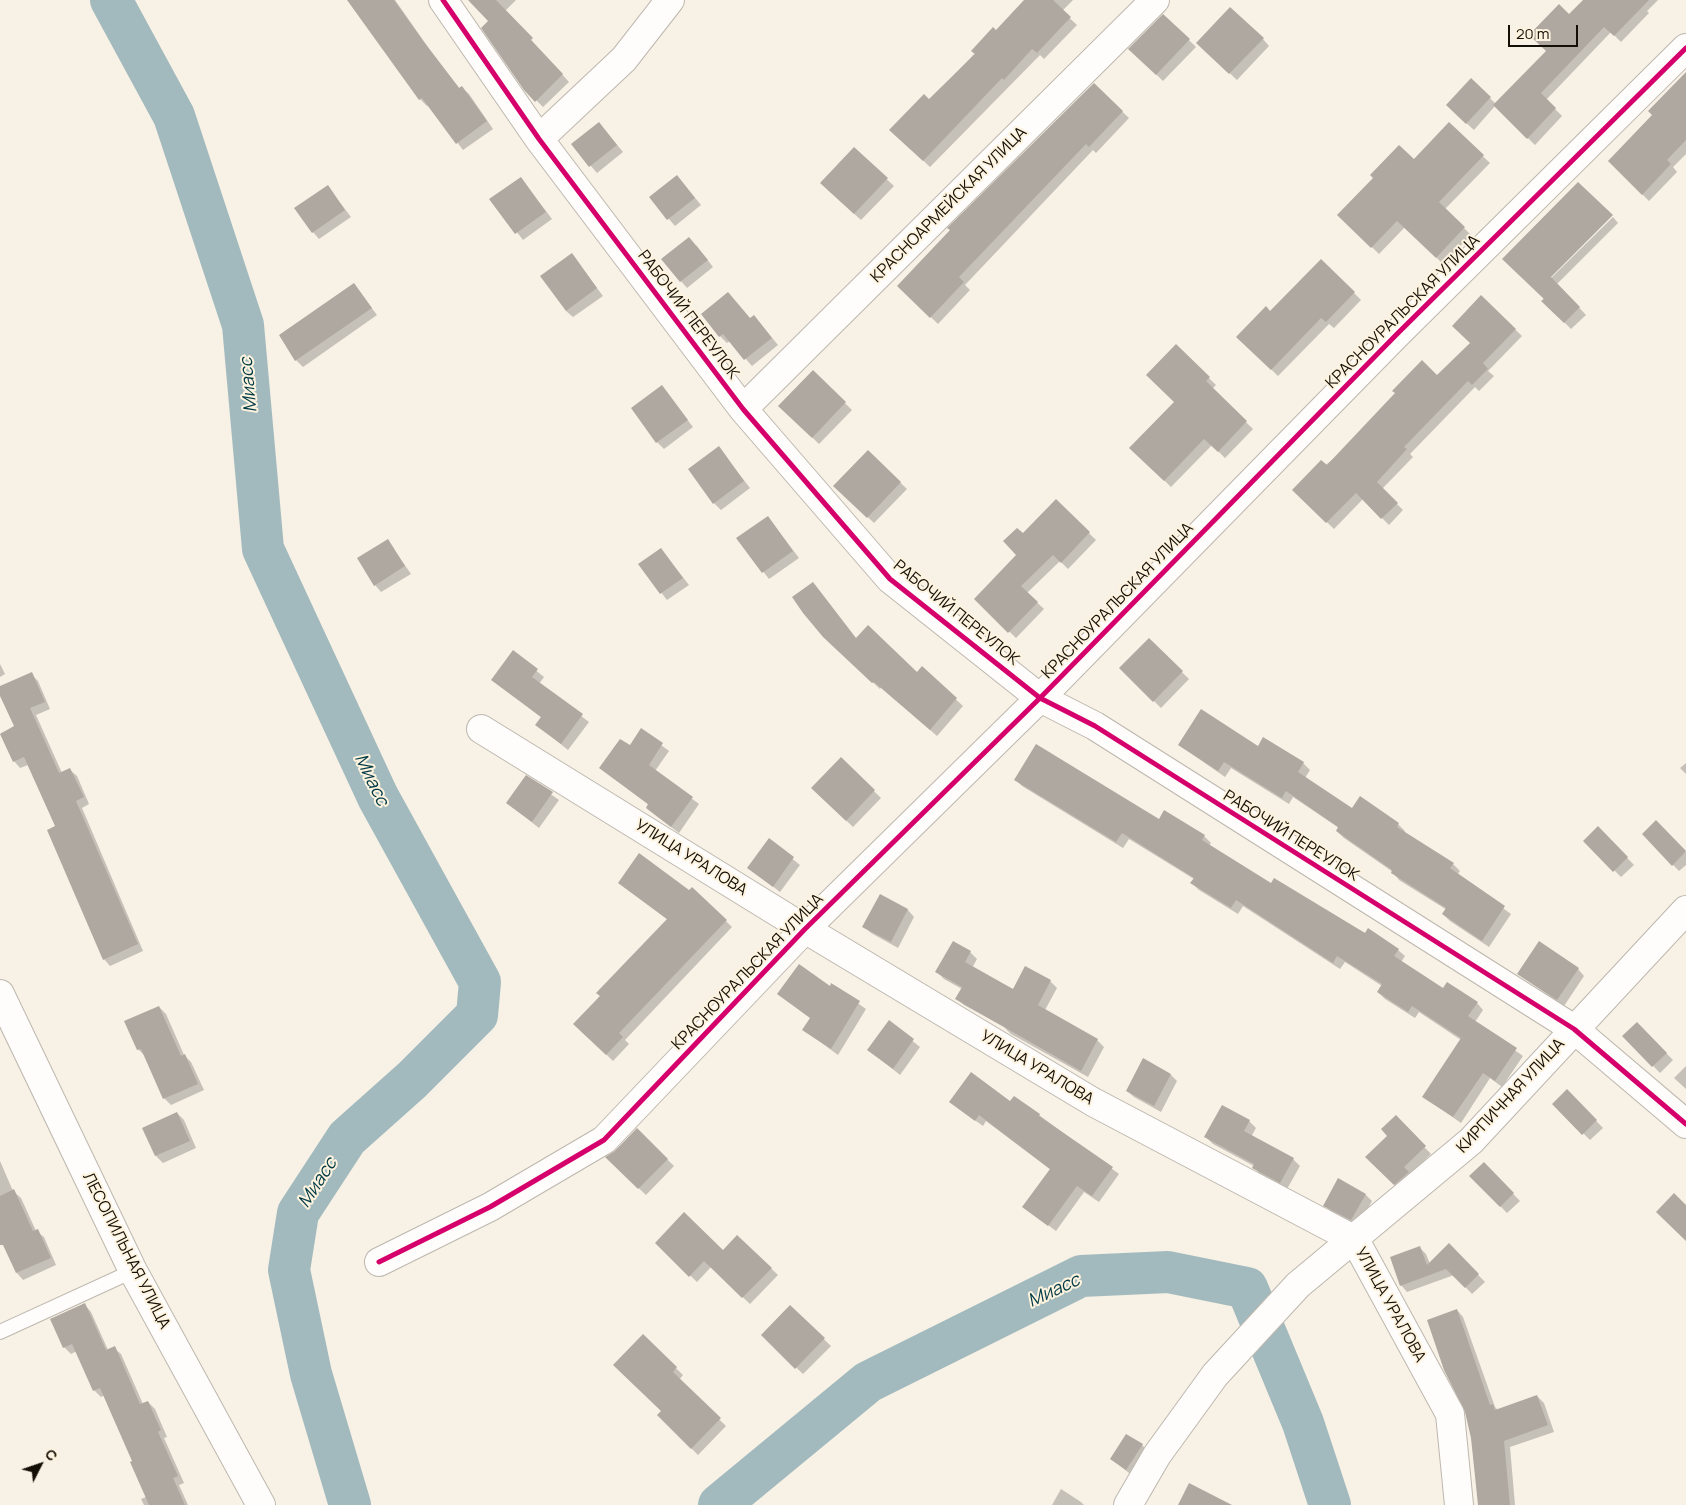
<!DOCTYPE html>
<html>
<head>
<meta charset="utf-8">
<style>
  body { margin:0 }
  #map { position:relative; width:1686px; height:1505px; overflow:hidden; background:#f7f1e6; font-family:Manrope,sans-serif }
  canvas { display:block }
  .north { position:absolute; left:15px; top:1440px; width:50px; height:50px; -webkit-text-stroke:4px #fef3df; paint-order:stroke; rotate:49deg; font-size:14px; font-weight:700; line-height:20px; text-align:center; color:#130e06 }
  .north::after { content:''; display:block; margin:auto; width:18px; height:22px; background:#130e06; clip-path:polygon(50% 0,100% 100%,50% 72%,0 100%) }
  .scale { position:absolute; left:1508px; top:25px; width:70px; height:22px; box-sizing:border-box; border:2px solid #130e06; border-top:0; padding-left:6px; font-size:15px; line-height:18px; white-space:nowrap; color:#130e06; -webkit-text-stroke:4px #fef3df; paint-order:stroke }
</style>
</head>
<body>
<div id="map">
<canvas width="1686" height="1505"></canvas>
<div class="north">С</div>
<div class="scale">20 m</div>
</div>
<script>
const ctx = document.querySelector('canvas').getContext('2d');
ctx.lineJoin = 'round';
function fillPath(path, color) {
  ctx.fillStyle = color;
  ctx.fill(path, 'evenodd');
}
function strokePath(path, color, width, dash) {
  ctx.strokeStyle = color;
  ctx.lineWidth = width;
  ctx.lineCap = dash ? 'butt' : 'round';
  ctx.setLineDash(dash || []);
  ctx.stroke(path);
}
function write(font, color, halo, rows, align = 'center') {
  ctx.font = font + ' Manrope,sans-serif';
  ctx.lineWidth = 4;
  ctx.setLineDash([]);
  ctx.textBaseline = 'middle';
  ctx.strokeStyle = halo;
  ctx.fillStyle = color;
  for (const [text, x, y, turn = 0] of rows) {
    ctx.save();
    ctx.translate(x, y);
    ctx.rotate((+turn || 0) * Math.PI / 180);
    ctx.textAlign = isNaN(turn) ? turn : align;
    if (halo) ctx.strokeText(text, 0, 0);
    ctx.fillText(text, 0, 0);
    ctx.restore();
  }
}
const shadow = new Path2D(`
  M 349,0 L 395,0 L 430,50 L 460,89 L 462,88 L 469,94 L 493,129 L 463,150 L 429,105 L 427,106 L 420,99 Z
  M 470,0 L 516,0 L 505,11 L 569,82 L 543,107 L 525,89 L 490,21 Z
  M 1026,0 L 1073,0 L 1062,11 L 1077,25 L 1044,59 L 1040,55 L 930,167 L 891,130 L 929,101 Z
  M 1584,0 L 1658,0 L 1647,11 L 1649,13 L 1621,42 L 1611,32 L 1546,100 L 1562,116 L 1535,145 L 1495,106 L 1474,130 L 1454,112 L 1471,80 L 1496,104 L 1547,51 L 1569,16 Z
  M 1163,15 L 1196,47 L 1163,81 L 1130,49 Z
  M 1263,39 L 1269,46 L 1237,80 L 1204,49 Z
  M 1094,85 L 1129,118 L 1096,153 L 1093,150 L 965,285 L 970,290 L 938,324 L 899,286 Z
  M 1686,90 L 1686,154 L 1673,167 L 1677,172 L 1649,201 L 1609,161 L 1654,115 Z
  M 1449,124 L 1490,163 L 1445,209 L 1471,235 L 1443,264 L 1405,227 L 1379,254 L 1339,215 L 1414,161 Z
  M 605,130 L 623,152 L 597,173 L 573,145 Z
  M 854,149 L 894,186 L 861,220 L 828,190 Z
  M 521,178 L 552,219 L 523,240 L 491,199 Z
  M 683,183 L 701,205 L 675,226 L 650,197 Z
  M 328,187 L 351,217 L 319,239 L 313,232 Z
  M 1613,217 L 1618,223 L 1557,284 L 1586,315 L 1571,329 L 1543,301 L 1546,280 L 1547,282 Z
  M 696,245 L 713,267 L 687,288 L 681,281 Z
  M 572,255 L 603,296 L 573,317 L 566,311 Z
  M 1321,260 L 1361,300 L 1334,328 L 1329,324 L 1278,376 L 1238,337 L 1270,313 Z
  M 354,285 L 377,315 L 303,367 L 296,360 Z
  M 728,293 L 750,319 L 760,323 L 778,345 L 752,366 L 730,341 L 727,343 L 720,336 L 702,314 Z
  M 1481,297 L 1522,336 L 1488,371 L 1494,376 L 1479,391 L 1475,387 L 1410,454 L 1413,457 L 1382,489 L 1403,510 L 1389,525 L 1363,499 L 1334,529 L 1294,490 L 1437,377 L 1471,343 Z
  M 1176,346 L 1216,385 L 1212,389 L 1253,429 L 1225,458 L 1212,445 L 1171,487 L 1131,448 L 1176,402 Z
  M 813,372 L 852,410 L 819,444 L 780,406 Z
  M 662,387 L 693,427 L 664,449 L 657,442 Z
  M 719,448 L 750,488 L 721,510 L 714,503 Z
  M 868,452 L 907,489 L 874,523 L 835,486 Z
  M 1056,501 L 1096,540 L 1068,569 L 1060,561 L 1027,593 L 1044,609 L 1016,638 L 976,599 L 1018,555 Z
  M 768,517 L 799,558 L 769,579 L 738,539 Z
  M 388,541 L 411,574 L 381,592 L 375,585 Z
  M 661,549 L 689,585 L 667,600 L 639,564 Z
  M 856,639 L 917,674 L 922,668 L 963,706 L 937,736 L 881,687 L 880,689 L 831,644 Z
  M 1149,640 L 1189,679 L 1161,708 L 1121,668 Z
  M 513,652 L 544,677 L 539,684 L 589,722 L 568,750 L 537,725 L 542,718 L 493,680 Z
  M 0,664 L 5,674 L 0,677 Z
  M 31,674 L 38,681 L 50,709 L 36,715 L 62,773 L 70,770 L 77,776 L 89,804 L 82,808 L 143,951 L 110,966 L 104,959 L 56,827 L 28,765 L 20,768 L 14,761 L 1,733 L 15,727 L 0,688 Z
  M 641,730 L 669,751 L 655,771 L 699,804 L 679,833 L 654,814 L 647,808 L 649,805 L 600,768 L 630,747 Z
  M 1179,745 L 1258,748 L 1303,763 L 1310,770 L 1305,778 L 1352,810 L 1398,824 L 1405,831 L 1404,833 L 1453,864 L 1460,871 L 1457,875 L 1511,914 L 1489,947 L 1450,921 L 1443,914 L 1447,910 L 1399,880 L 1393,872 L 1344,838 L 1337,831 L 1339,828 L 1293,797 L 1289,804 L 1231,768 L 1225,777 Z
  M 841,759 L 881,798 L 853,827 L 813,788 Z
  M 1686,763 L 1686,774 L 1680,768 Z
  M 526,777 L 559,800 L 539,828 L 507,803 Z
  M 1015,779 L 1159,820 L 1204,836 L 1211,843 L 1209,846 L 1272,885 L 1398,950 L 1405,956 L 1401,962 L 1443,990 L 1477,1003 L 1483,1010 L 1475,1022 L 1523,1056 L 1502,1087 L 1490,1078 L 1461,1123 L 1424,1097 L 1461,1040 L 1419,1012 L 1415,1018 L 1385,999 L 1378,992 L 1382,986 L 1345,962 L 1340,969 L 1243,906 L 1238,914 L 1199,890 L 1192,883 L 1194,879 L 1129,839 L 1123,848 L 1022,786 Z
  M 1656,822 L 1686,852 L 1686,865 L 1679,871 L 1643,834 Z
  M 1598,828 L 1634,865 L 1621,877 L 1585,841 Z
  M 769,840 L 800,865 L 780,892 L 749,868 Z
  M 619,883 L 689,892 L 692,888 L 732,927 L 625,1040 L 629,1044 L 613,1061 L 575,1024 L 668,920 Z
  M 881,896 L 908,910 L 914,917 L 898,948 L 871,933 L 864,927 Z
  M 970,952 L 977,959 L 972,968 L 1013,990 L 1050,981 L 1057,988 L 1045,1010 L 1097,1040 L 1104,1047 L 1088,1077 L 1011,1034 L 1004,1027 L 964,1005 L 957,999 L 962,989 L 944,979 L 937,972 Z
  M 1578,969 L 1584,976 L 1564,1006 L 1518,974 Z
  M 832,985 L 866,1009 L 838,1055 L 804,1030 Z
  M 159,1007 L 166,1014 L 184,1055 L 191,1062 L 204,1090 L 171,1105 L 164,1098 L 146,1057 L 138,1049 Z
  M 889,1022 L 920,1047 L 900,1075 L 869,1050 Z
  M 1637,1024 L 1673,1060 L 1660,1073 L 1624,1036 Z
  M 1144,1060 L 1171,1075 L 1177,1081 L 1161,1112 L 1134,1097 L 1127,1091 Z
  M 1686,1066 L 1686,1089 L 1674,1078 Z
  M 1567,1091 L 1603,1128 L 1590,1140 L 1554,1104 Z
  M 1010,1103 L 1039,1115 L 1119,1174 L 1099,1202 L 1084,1192 L 1056,1231 L 1024,1207 L 1051,1170 L 986,1121 L 983,1126 L 958,1108 Z
  M 177,1113 L 184,1120 L 196,1148 L 163,1163 L 156,1156 L 143,1128 Z
  M 1395,1117 L 1431,1154 L 1410,1175 L 1401,1191 L 1367,1157 L 1389,1136 Z
  M 1249,1121 L 1256,1128 L 1251,1137 L 1293,1159 L 1300,1166 L 1287,1189 L 1260,1175 L 1254,1166 L 1213,1144 L 1206,1137 Z
  M 637,1130 L 674,1166 L 646,1195 L 607,1158 Z
  M 0,1161 L 13,1191 L 21,1198 L 36,1231 L 44,1237 L 56,1265 L 23,1280 L 17,1273 L 2,1239 L 0,1240 Z
  M 1484,1164 L 1520,1201 L 1507,1213 L 1471,1176 Z
  M 1366,1195 L 1372,1201 L 1358,1226 L 1332,1212 L 1325,1205 Z
  M 737,1236 L 778,1275 L 750,1304 L 711,1267 L 697,1282 L 657,1243 L 723,1252 Z
  M 1449,1245 L 1485,1282 L 1472,1294 L 1454,1275 L 1407,1292 L 1401,1285 L 1419,1247 L 1426,1254 L 1430,1264 Z
  M 85,1305 L 91,1312 L 108,1350 L 114,1348 L 121,1354 L 143,1404 L 148,1402 L 155,1409 L 167,1437 L 164,1438 L 184,1483 L 179,1485 L 188,1505 L 144,1505 L 141,1499 L 146,1497 L 134,1461 L 105,1395 L 101,1397 L 94,1390 L 77,1351 L 71,1354 L 64,1347 Z
  M 790,1307 L 831,1346 L 803,1374 L 762,1335 Z
  M 1457,1310 L 1463,1317 L 1495,1407 L 1498,1410 L 1537,1396 L 1544,1403 L 1554,1432 L 1510,1447 L 1515,1505 L 1479,1505 Z
  M 643,1336 L 683,1375 L 679,1380 L 726,1426 L 698,1455 L 658,1415 L 663,1411 Z
  M 1142,1445 L 1149,1452 L 1133,1476 L 1111,1459 Z
  M 1061,1489 L 1081,1502 L 1084,1505 L 1052,1505 Z`);
const river = new Path2D(`
  M 111,0 L 174,116 L 243,325 L 263,549 L 378,797 L 480,982 L 477,1015 L 412,1080 L 347,1138 L 298,1213 L 289,1270 L 311,1374 L 350,1505
  M 719,1505 L 868,1382 L 1081,1276 L 1168,1272 L 1247,1288 L 1303,1423 L 1330,1505`);
const building = new Path2D(`
  M 347,0 L 394,0 L 424,42 L 459,88 L 462,86 L 487,121 L 456,144 L 422,98 L 419,100 Z
  M 468,0 L 496,0 L 533,38 L 531,40 L 563,74 L 535,102 L 524,90 L 481,28 L 488,21 Z
  M 1024,0 L 1053,0 L 1071,17 L 1037,53 L 1032,49 L 1004,80 L 1002,78 L 923,161 L 889,130 L 924,94 L 929,99 L 975,54 L 971,51 L 993,27 L 996,30 Z
  M 1583,0 L 1649,0 L 1614,36 L 1604,27 L 1541,93 L 1556,108 L 1527,139 L 1493,105 L 1546,51 L 1529,35 L 1559,4 L 1569,14 Z
  M 1230,7 L 1264,38 L 1229,74 L 1196,43 Z
  M 1163,14 L 1190,39 L 1156,75 L 1128,49 Z
  M 1686,72 L 1686,140 L 1667,160 L 1671,164 L 1642,195 L 1608,161 L 1652,115 L 1648,111 Z
  M 1471,78 L 1491,97 L 1466,124 L 1446,105 Z
  M 1094,83 L 1123,111 L 1089,147 L 1086,144 L 959,277 L 964,282 L 930,318 L 897,286 L 950,230 L 947,228 Z
  M 599,122 L 617,145 L 589,167 L 571,144 Z
  M 1449,122 L 1484,155 L 1439,202 L 1465,227 L 1436,258 L 1397,221 L 1371,248 L 1337,215 L 1373,178 L 1370,175 L 1399,145 L 1414,159 Z
  M 854,147 L 888,178 L 854,214 L 820,183 Z
  M 677,175 L 695,198 L 667,220 L 649,197 Z
  M 521,177 L 546,212 L 515,234 L 489,199 Z
  M 1578,182 L 1613,215 L 1551,277 L 1580,307 L 1564,323 L 1541,301 L 1544,299 L 1502,259 Z
  M 328,185 L 345,210 L 312,233 L 294,208 Z
  M 689,237 L 708,260 L 680,282 L 661,259 Z
  M 572,253 L 597,288 L 566,311 L 540,276 Z
  M 1321,259 L 1355,292 L 1326,322 L 1321,318 L 1271,370 L 1236,337 L 1266,306 L 1270,311 Z
  M 354,283 L 372,308 L 295,361 L 279,335 Z
  M 728,292 L 750,318 L 754,315 L 772,338 L 744,360 L 723,334 L 719,337 L 701,314 Z
  M 1481,295 L 1516,329 L 1483,363 L 1488,369 L 1472,385 L 1468,381 L 1404,447 L 1407,449 L 1377,482 L 1398,503 L 1381,519 L 1356,493 L 1326,523 L 1292,490 L 1321,460 L 1327,465 L 1395,393 L 1392,391 L 1422,360 L 1437,375 L 1470,343 L 1452,326 Z
  M 1176,344 L 1210,377 L 1206,381 L 1247,421 L 1218,452 L 1204,439 L 1164,481 L 1129,448 L 1174,402 L 1146,375 Z
  M 813,370 L 846,402 L 812,438 L 778,406 Z
  M 662,385 L 688,420 L 656,443 L 631,408 Z
  M 719,446 L 744,481 L 713,504 L 688,469 Z
  M 868,450 L 901,482 L 867,518 L 833,486 Z
  M 1056,499 L 1090,532 L 1061,563 L 1053,555 L 1021,586 L 1038,602 L 1008,633 L 974,599 L 1016,555 L 1003,541 L 1017,528 L 1023,533 Z
  M 768,516 L 793,551 L 762,573 L 736,538 Z
  M 388,539 L 405,566 L 374,586 L 357,558 Z
  M 661,548 L 683,578 L 660,594 L 638,564 Z
  M 813,582 L 856,638 L 868,625 L 917,672 L 922,666 L 957,698 L 930,730 L 874,682 L 872,683 L 823,637 L 803,613 L 792,597 Z
  M 1149,638 L 1183,671 L 1153,702 L 1119,668 Z
  M 513,650 L 538,669 L 532,677 L 583,714 L 561,744 L 535,725 L 541,717 L 491,680 Z
  M 32,672 L 45,702 L 30,708 L 59,773 L 70,768 L 84,797 L 76,801 L 138,944 L 103,960 L 47,830 L 55,826 L 24,757 L 13,762 L 0,734 L 14,726 L 0,696 L 0,686 Z
  M 1201,709 L 1258,746 L 1263,737 L 1304,762 L 1298,772 L 1352,808 L 1360,796 L 1399,823 L 1397,827 L 1454,863 L 1450,868 L 1505,906 L 1482,941 L 1442,914 L 1446,908 L 1391,873 L 1392,870 L 1336,831 L 1338,827 L 1286,791 L 1282,798 L 1224,762 L 1218,771 L 1178,745 Z
  M 641,728 L 663,743 L 649,765 L 693,797 L 671,827 L 646,808 L 648,804 L 599,768 L 620,739 L 630,745 Z
  M 1036,744 L 1159,819 L 1164,810 L 1205,835 L 1202,840 L 1271,883 L 1274,878 L 1365,933 L 1368,928 L 1399,949 L 1394,956 L 1443,988 L 1447,982 L 1478,1002 L 1468,1016 L 1517,1048 L 1495,1081 L 1483,1073 L 1453,1117 L 1422,1097 L 1461,1038 L 1412,1006 L 1408,1012 L 1377,992 L 1382,984 L 1337,956 L 1333,963 L 1236,900 L 1231,908 L 1190,883 L 1194,878 L 1122,833 L 1116,842 L 1014,780 Z
  M 841,757 L 875,790 L 846,821 L 811,788 Z
  M 526,775 L 553,792 L 532,822 L 506,803 Z
  M 1656,820 L 1686,851 L 1672,866 L 1642,834 Z
  M 1598,826 L 1628,857 L 1613,872 L 1583,841 Z
  M 769,838 L 794,857 L 773,887 L 747,868 Z
  M 639,853 L 689,890 L 692,887 L 727,920 L 619,1033 L 623,1037 L 606,1055 L 573,1024 L 600,996 L 596,993 L 667,919 L 618,883 Z
  M 880,894 L 908,909 L 891,942 L 862,927 Z
  M 953,941 L 971,951 L 965,962 L 1013,989 L 1025,966 L 1051,980 L 1038,1005 L 1098,1039 L 1081,1071 L 955,999 L 962,987 L 935,972 Z
  M 1539,941 L 1579,968 L 1557,1000 L 1517,974 Z
  M 799,964 L 830,986 L 831,983 L 860,1001 L 831,1049 L 802,1030 L 810,1018 L 777,994 Z
  M 159,1006 L 181,1056 L 185,1054 L 198,1084 L 163,1099 L 141,1049 L 137,1050 L 124,1021 Z
  M 889,1020 L 914,1039 L 893,1069 L 867,1050 Z
  M 1637,1022 L 1667,1053 L 1652,1067 L 1622,1036 Z
  M 1143,1058 L 1171,1074 L 1154,1106 L 1126,1091 Z
  M 971,1072 L 1010,1101 L 1014,1096 L 1040,1114 L 1039,1116 L 1113,1167 L 1092,1196 L 1077,1186 L 1048,1226 L 1022,1207 L 1050,1169 L 979,1115 L 975,1121 L 949,1102 Z
  M 1567,1089 L 1597,1120 L 1582,1135 L 1552,1104 Z
  M 1222,1105 L 1250,1120 L 1244,1131 L 1294,1158 L 1280,1183 L 1252,1168 L 1254,1164 L 1204,1137 Z
  M 177,1112 L 190,1141 L 155,1156 L 142,1128 Z
  M 1396,1115 L 1426,1146 L 1404,1167 L 1409,1172 L 1394,1185 L 1365,1157 L 1387,1136 L 1381,1129 Z
  M 637,1128 L 668,1159 L 638,1189 L 605,1157 L 615,1151 Z
  M 1484,1162 L 1514,1193 L 1500,1207 L 1469,1176 Z
  M 1338,1178 L 1366,1194 L 1351,1220 L 1323,1206 Z
  M 14,1189 L 33,1231 L 38,1229 L 51,1258 L 16,1273 L 3,1245 L 0,1245 L 0,1196 Z
  M 1674,1193 L 1686,1205 L 1686,1241 L 1656,1212 Z
  M 684,1212 L 723,1250 L 737,1235 L 772,1268 L 742,1298 L 704,1261 L 689,1277 L 655,1243 Z
  M 1449,1243 L 1479,1274 L 1465,1288 L 1446,1269 L 1400,1286 L 1390,1257 L 1420,1246 L 1427,1265 Z
  M 85,1303 L 106,1350 L 115,1346 L 140,1404 L 148,1401 L 161,1430 L 158,1432 L 178,1476 L 173,1478 L 185,1505 L 149,1505 L 130,1462 L 132,1461 L 100,1388 L 93,1391 L 72,1344 L 63,1348 L 50,1319 Z
  M 790,1305 L 825,1338 L 795,1369 L 761,1335 Z
  M 1457,1309 L 1490,1405 L 1493,1404 L 1495,1410 L 1537,1395 L 1548,1425 L 1504,1441 L 1510,1505 L 1478,1505 L 1471,1438 L 1465,1412 L 1444,1370 L 1427,1320 Z
  M 643,1334 L 677,1367 L 673,1372 L 721,1418 L 691,1449 L 657,1415 L 661,1411 L 613,1365 Z
  M 1126,1434 L 1143,1444 L 1126,1470 L 1110,1459 Z
  M 1189,1483 L 1232,1505 L 1178,1505 Z`);
const lane = new Path2D(`
  M 0,1332 L 133,1271`);
const street = new Path2D(`
  M 443,0 L 539,139 L 743,409 L 890,579 L 1040,698 L 1095,726 L 1574,1029 L 1686,1124
  M 539,139 L 624,59 L 670,0
  M 743,409 L 1155,0
  M 481,729 L 805,929 L 1093,1102 L 1355,1240 L 1450,1414 L 1459,1505
  M 0,994 L 133,1271 L 261,1505
  M 379,1262 L 490,1207 L 604,1140 L 805,929 L 1040,698 L 1397,334 L 1686,48
  M 1128,1505 L 1157,1455 L 1215,1375 L 1298,1285 L 1471,1141 L 1686,910`);
const cycleway = new Path2D(`
  M 443,0 L 539,139 L 743,409 L 890,579 L 1040,698 L 1095,726 L 1574,1029 L 1686,1124
  M 379,1262 L 490,1207 L 604,1140 L 805,929 L 1040,698 L 1397,334 L 1686,48`);
const streetNames = [
  ["КРАСНОАРМЕЙСКАЯ УЛИЦА",949,205,-45],
  ["КРАСНОУРАЛЬСКАЯ УЛИЦА",1403,312,-45],
  ["РАБОЧИЙ ПЕРЕУЛОК",688,315,53],
  ["КРАСНОУРАЛЬСКАЯ УЛИЦА",1118,601,-46],
  ["РАБОЧИЙ ПЕРЕУЛОК",956,613,39],
  ["РАБОЧИЙ ПЕРЕУЛОК",1291,836,32],
  ["УЛИЦА УРАЛОВА",691,858,32],
  ["КРАСНОУРАЛЬСКАЯ УЛИЦА",748,972,-46],
  ["УЛИЦА УРАЛОВА",1037,1068,31],
  ["КИРПИЧНАЯ УЛИЦА",1511,1096,-47],
  ["ЛЕСОПИЛЬНАЯ УЛИЦА",126,1251,63],
  ["УЛИЦА УРАЛОВА",1390,1305,61]
];
const waterNames = [
  ["Миасс",249,385,-95],
  ["Миасс",371,780,64],
  ["Миасс",318,1183,-57],
  ["Миасс",1054,1291,-25]
];
fillPath(shadow, '#0003');
strokePath(river, '#a2babd', 42);
fillPath(building, '#afa8a1');
strokePath(lane, '#bdb7ae', 16);
strokePath(street, '#bdb7ae', 30);
strokePath(lane, '#fefdfb', 14);
strokePath(street, '#fefdfb', 28);
strokePath(cycleway, '#d6006c', 5);
write('16px', '#130e06', '#fef3df', streetNames);
write('italic 18px', '#003b46', '#fef3df', waterNames);
</script>
</body>
</html>
